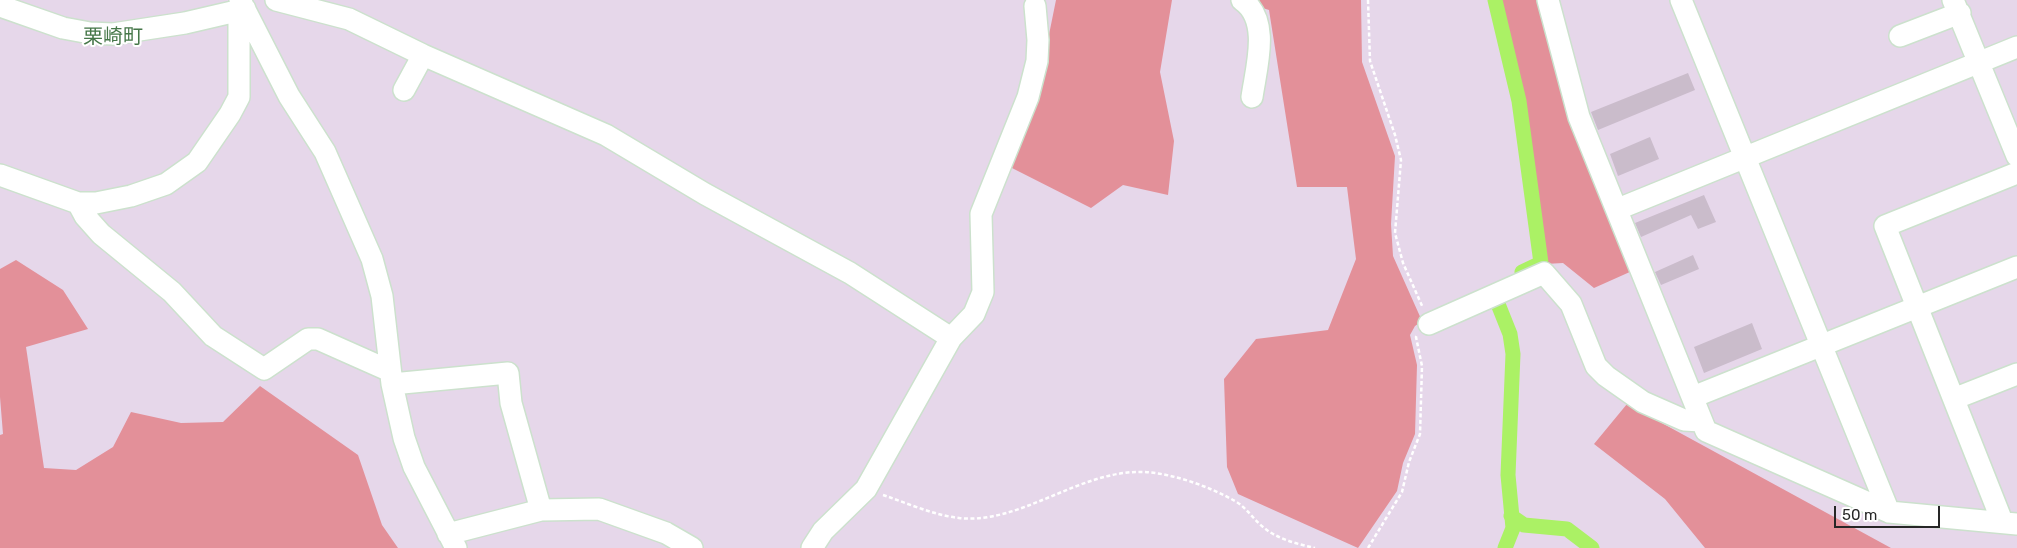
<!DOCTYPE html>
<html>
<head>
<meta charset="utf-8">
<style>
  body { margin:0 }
  #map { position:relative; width:2017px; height:548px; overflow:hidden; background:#e6d7ea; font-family:Rubik,sans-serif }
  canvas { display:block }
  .scale { position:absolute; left:1834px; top:506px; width:106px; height:22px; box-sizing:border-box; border:2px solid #262626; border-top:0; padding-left:6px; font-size:15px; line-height:18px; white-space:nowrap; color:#262626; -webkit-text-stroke:4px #fff; paint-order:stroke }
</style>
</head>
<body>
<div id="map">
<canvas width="2017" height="548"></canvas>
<div class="scale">50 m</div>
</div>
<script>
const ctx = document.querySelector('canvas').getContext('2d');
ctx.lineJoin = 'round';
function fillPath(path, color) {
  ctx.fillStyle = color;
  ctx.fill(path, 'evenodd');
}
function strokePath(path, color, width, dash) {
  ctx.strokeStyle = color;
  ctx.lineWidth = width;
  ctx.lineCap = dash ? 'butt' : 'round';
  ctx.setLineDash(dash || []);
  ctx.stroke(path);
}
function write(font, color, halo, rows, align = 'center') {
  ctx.font = font + ' Rubik,"Noto Sans JP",sans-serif';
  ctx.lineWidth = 4;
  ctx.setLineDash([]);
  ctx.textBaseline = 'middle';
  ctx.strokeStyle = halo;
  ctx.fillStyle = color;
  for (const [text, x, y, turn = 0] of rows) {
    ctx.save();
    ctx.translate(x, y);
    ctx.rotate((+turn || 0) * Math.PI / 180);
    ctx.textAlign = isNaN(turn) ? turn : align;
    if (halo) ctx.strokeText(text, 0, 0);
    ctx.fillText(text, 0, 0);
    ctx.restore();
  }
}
const green = new Path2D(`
  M 1056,0 L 1172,0 L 1160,72 L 1174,141 L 1168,195 L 1123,185 L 1091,208 L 1010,167 L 1036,99 Z
  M 1237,0 L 1361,0 L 1362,62 L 1395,156 L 1391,224 L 1393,256 L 1422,321 L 1415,326 L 1410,335 L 1417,365 L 1415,434 L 1403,463 L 1397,491 L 1358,548 L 1238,494 L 1227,467 L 1224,379 L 1256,339 L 1328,330 L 1356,259 L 1347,187 L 1297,187 L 1269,10 Z
  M 1498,0 L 1538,0 L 1632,271 L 1594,288 L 1563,263 L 1545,264 L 1523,100 Z
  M 16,260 L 63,290 L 88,329 L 26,347 L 44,468 L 76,470 L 113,447 L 131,412 L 181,423 L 223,422 L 260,386 L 358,455 L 382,525 L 398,548 L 0,548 L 0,435 L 3,434 L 0,397 L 0,269 Z
  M 1627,404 L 1891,548 L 1705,548 L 1665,499 L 1594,444 Z`);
const canal = new Path2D(`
  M 1495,0 L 1519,101 L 1541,263 L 1522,272
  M 1498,304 L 1510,334 L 1513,354 L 1508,475 L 1513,528 L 1505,548
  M 1511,516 L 1524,525 L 1567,529 L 1592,548`);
const building = new Path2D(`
  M 1688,73 L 1695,90 L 1598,130 L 1591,112 Z
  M 1650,137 L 1659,159 L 1618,176 L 1610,154 Z
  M 1704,195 L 1716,222 L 1698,229 L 1691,215 L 1641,237 L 1635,223 Z
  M 1693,255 L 1699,269 L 1661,285 L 1655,272 Z
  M 1752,323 L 1762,349 L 1704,373 L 1694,347 Z`);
const path = new Path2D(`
  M 1368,0 L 1370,61 L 1395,135 L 1401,160 L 1395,233 L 1403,263 L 1423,308
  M 883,495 C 907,503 933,515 959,518 C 1021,525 1080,469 1145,472 C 1175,474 1210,487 1235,501 C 1247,508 1253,519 1263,527 C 1277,539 1297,544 1315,548
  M 1368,548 L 1402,492 L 1409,462 L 1420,434 L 1422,366 L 1416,337 L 1417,335`);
const minor = new Path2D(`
  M 240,0 L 289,96 L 325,152 L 372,259 L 382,296 L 392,384 L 404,438 L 414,467 L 456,548
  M 276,0 L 349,19 L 423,55 L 606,135 L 705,194 L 850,273 L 951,338
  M 1242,0 C 1271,20 1256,68 1252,97
  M 1548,0 L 1579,117 L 1706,431 L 1889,512 L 2017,524
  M 1681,0 L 1889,512
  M 1953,0 L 2017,156
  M 0,6 L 63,28 L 90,33 L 113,34 L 185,23 L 245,9
  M 1900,36 L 1960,13
  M 404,90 L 423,55
  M 0,175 L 78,203 L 96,203 L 131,196 L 166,184 L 197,162 L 230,114 L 239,97 L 239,11
  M 78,203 L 85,216 L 101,234 L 172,292 L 213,336 L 264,369 L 308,339 L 318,339 L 390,371
  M 1618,209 L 2017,47
  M 1429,324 L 1544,273 L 1571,304 L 1596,366 L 1606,376 L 1643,402 L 1684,420 L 1701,421
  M 392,384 L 508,373 L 511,403 L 541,510
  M 1693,397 L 2017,267
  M 1956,398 L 2017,374
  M 2002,521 L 1885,226 L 2017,173
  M 448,534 L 541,510 L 599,509 L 666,533 L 692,548
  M 812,548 L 823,531 L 866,489 L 951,338 L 974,314 L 983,292 L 981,214 L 1028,97 L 1037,61 L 1038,40 L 1035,6`);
const quarterNames = [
  ["栗崎町",113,37]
];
fillPath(green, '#e39099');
strokePath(canal, '#abf165', 15);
fillPath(building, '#cabccb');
strokePath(minor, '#cce1cd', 24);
strokePath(path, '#fff', 2.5, [4, 2.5]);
strokePath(minor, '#fff', 21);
write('20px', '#467749', '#fff', quarterNames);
</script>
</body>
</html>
